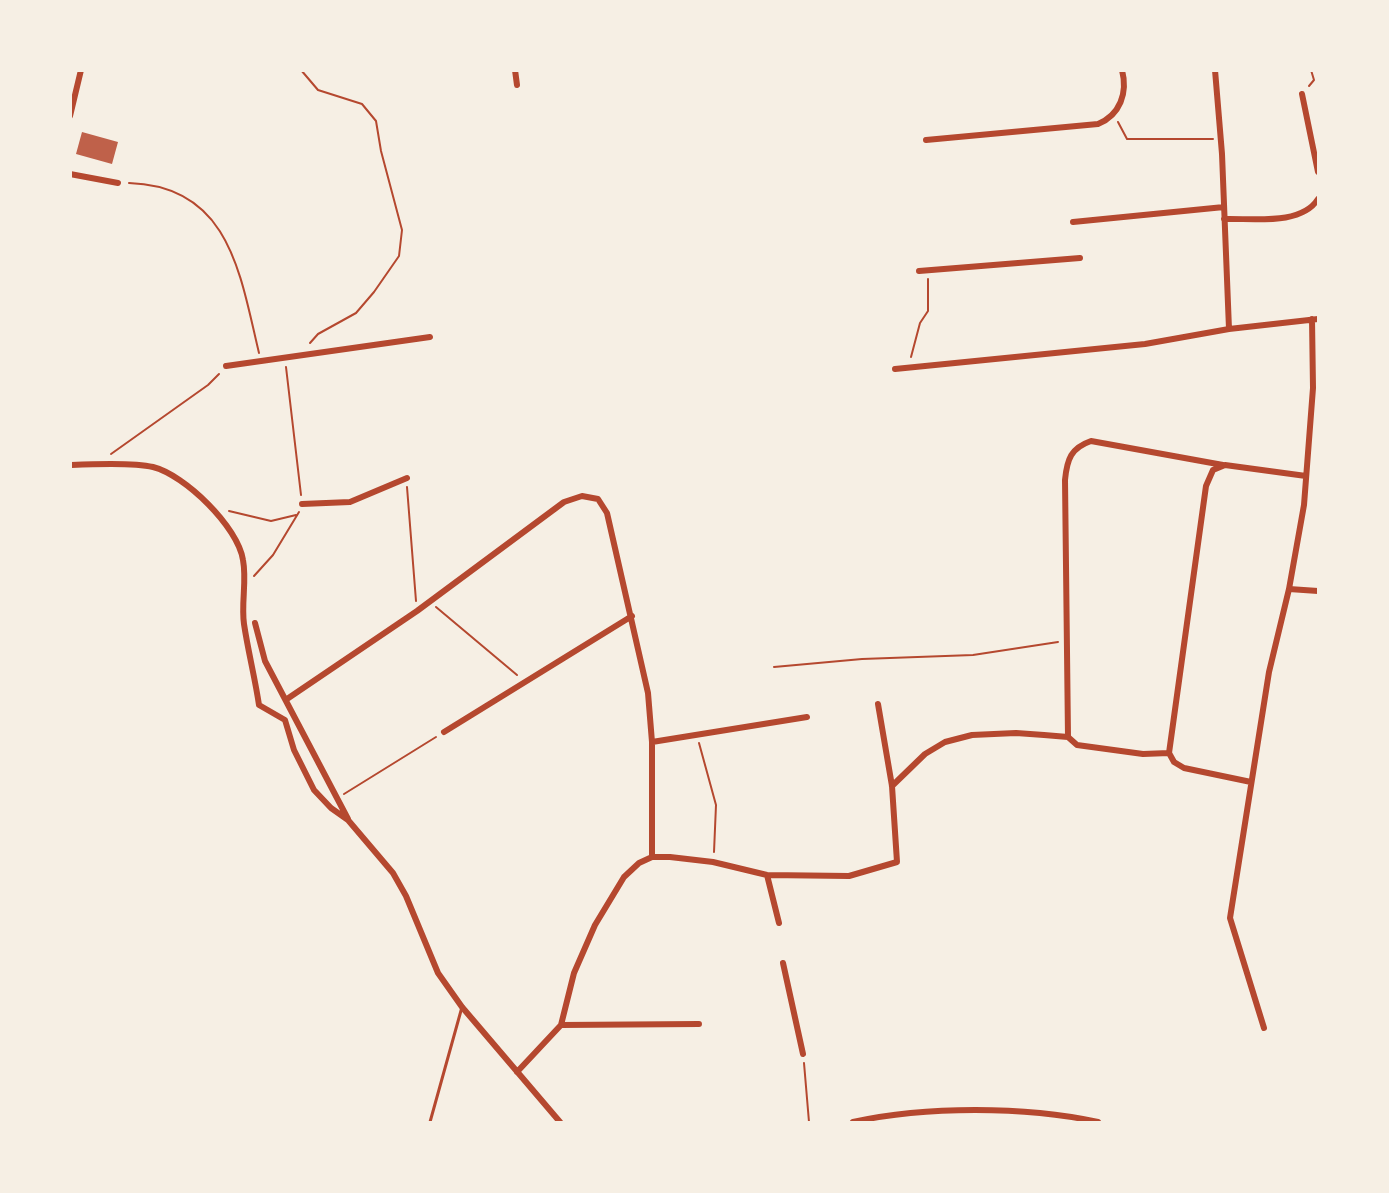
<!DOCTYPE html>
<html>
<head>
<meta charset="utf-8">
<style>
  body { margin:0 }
  #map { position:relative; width:1389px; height:1193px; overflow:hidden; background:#f6efe4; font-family:"Fira Sans",sans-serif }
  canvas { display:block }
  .frame { position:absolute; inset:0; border:72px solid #f6efe4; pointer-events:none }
</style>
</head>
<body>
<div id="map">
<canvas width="1389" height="1193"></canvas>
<div class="frame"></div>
</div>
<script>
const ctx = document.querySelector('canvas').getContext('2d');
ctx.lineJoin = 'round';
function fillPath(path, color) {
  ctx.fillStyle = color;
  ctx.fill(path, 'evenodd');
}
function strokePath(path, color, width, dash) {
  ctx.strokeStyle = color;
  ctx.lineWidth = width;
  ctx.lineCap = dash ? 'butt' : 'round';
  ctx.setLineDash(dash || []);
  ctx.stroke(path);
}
const building = new Path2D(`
  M 82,132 L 118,142 L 112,164 L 76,154 Z`);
const path = new Path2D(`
  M 301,70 L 318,90 L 362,104 L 376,121 L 381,151 L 402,230 L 399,256 L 374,292 L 356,313 L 318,334 L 310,343
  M 1309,86 L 1314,80 L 1311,70
  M 1118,122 L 1127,139 L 1213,139
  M 129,183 C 230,186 240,274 259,353
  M 911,357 L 920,323 L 928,311 L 928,279
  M 286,367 L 301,495
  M 111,454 L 208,385 L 219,374
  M 407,487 L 416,601
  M 229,511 L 271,521 L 296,515
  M 254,576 L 273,555 L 299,512
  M 436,607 L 517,675
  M 774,667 L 862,659 L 973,655 L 1058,642
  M 699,743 L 716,805 L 714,852
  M 344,794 L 436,737
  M 804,1063 L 809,1122`);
const service = new Path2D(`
  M 430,1122 L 462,1007`);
const minor = new Path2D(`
  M 515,70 L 517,85
  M 1215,70 L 1222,154 L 1229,329
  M 1302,94 L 1318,172
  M 70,116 L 81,70
  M 926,140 L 1098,124 C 1120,115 1128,93 1122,70
  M 70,174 L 118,183
  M 1224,219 C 1252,218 1301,226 1318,199
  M 1073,222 L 1224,207
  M 919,271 L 1080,258
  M 226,366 L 430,337
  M 895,369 L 1145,344 L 1229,329 L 1318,319
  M 70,465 C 92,464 133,462 153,467 C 185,475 238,527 243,560 C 247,581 241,603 244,624 C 248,651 255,678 259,705 L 285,720 L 294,750 L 314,790 L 331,808 L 348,820 L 393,873 L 406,896 L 438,973 L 462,1007 L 560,1122
  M 302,504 L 350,502 L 407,478
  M 1289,589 L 1318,591
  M 255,623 L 265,661 L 348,819
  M 287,699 L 417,611 L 564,502 L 582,496 L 598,499 L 607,513 L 648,693 L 652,742 L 652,857
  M 444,732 L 632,616
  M 1068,737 L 1065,480 C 1067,459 1071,448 1091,441 L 1223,465
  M 652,742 L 807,717
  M 1251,782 L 1184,768 L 1174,762 L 1169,753 L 1206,486 L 1213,470 L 1225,465 L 1306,476
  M 892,786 L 925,754 L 945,742 L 972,735 L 1016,733 L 1044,735 L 1068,737 L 1077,745 L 1143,754 L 1169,753
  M 767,875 L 779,923
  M 783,963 L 803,1054
  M 561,1025 L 699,1024
  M 1264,1028 L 1230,918 L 1269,672 L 1289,589 L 1304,505 L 1313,388 L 1312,319
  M 517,1072 L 561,1025 L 574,973 L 595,925 L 624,877 L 639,863 L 652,857 L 670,857 L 713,862 L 767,875 L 849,876 L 897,862 L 892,786 L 878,704
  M 853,1122 C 925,1106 1025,1106 1098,1122`);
fillPath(building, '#bf614a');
strokePath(path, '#b5482f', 2);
strokePath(service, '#b5482f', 3);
strokePath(minor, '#b5482f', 6);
</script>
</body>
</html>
